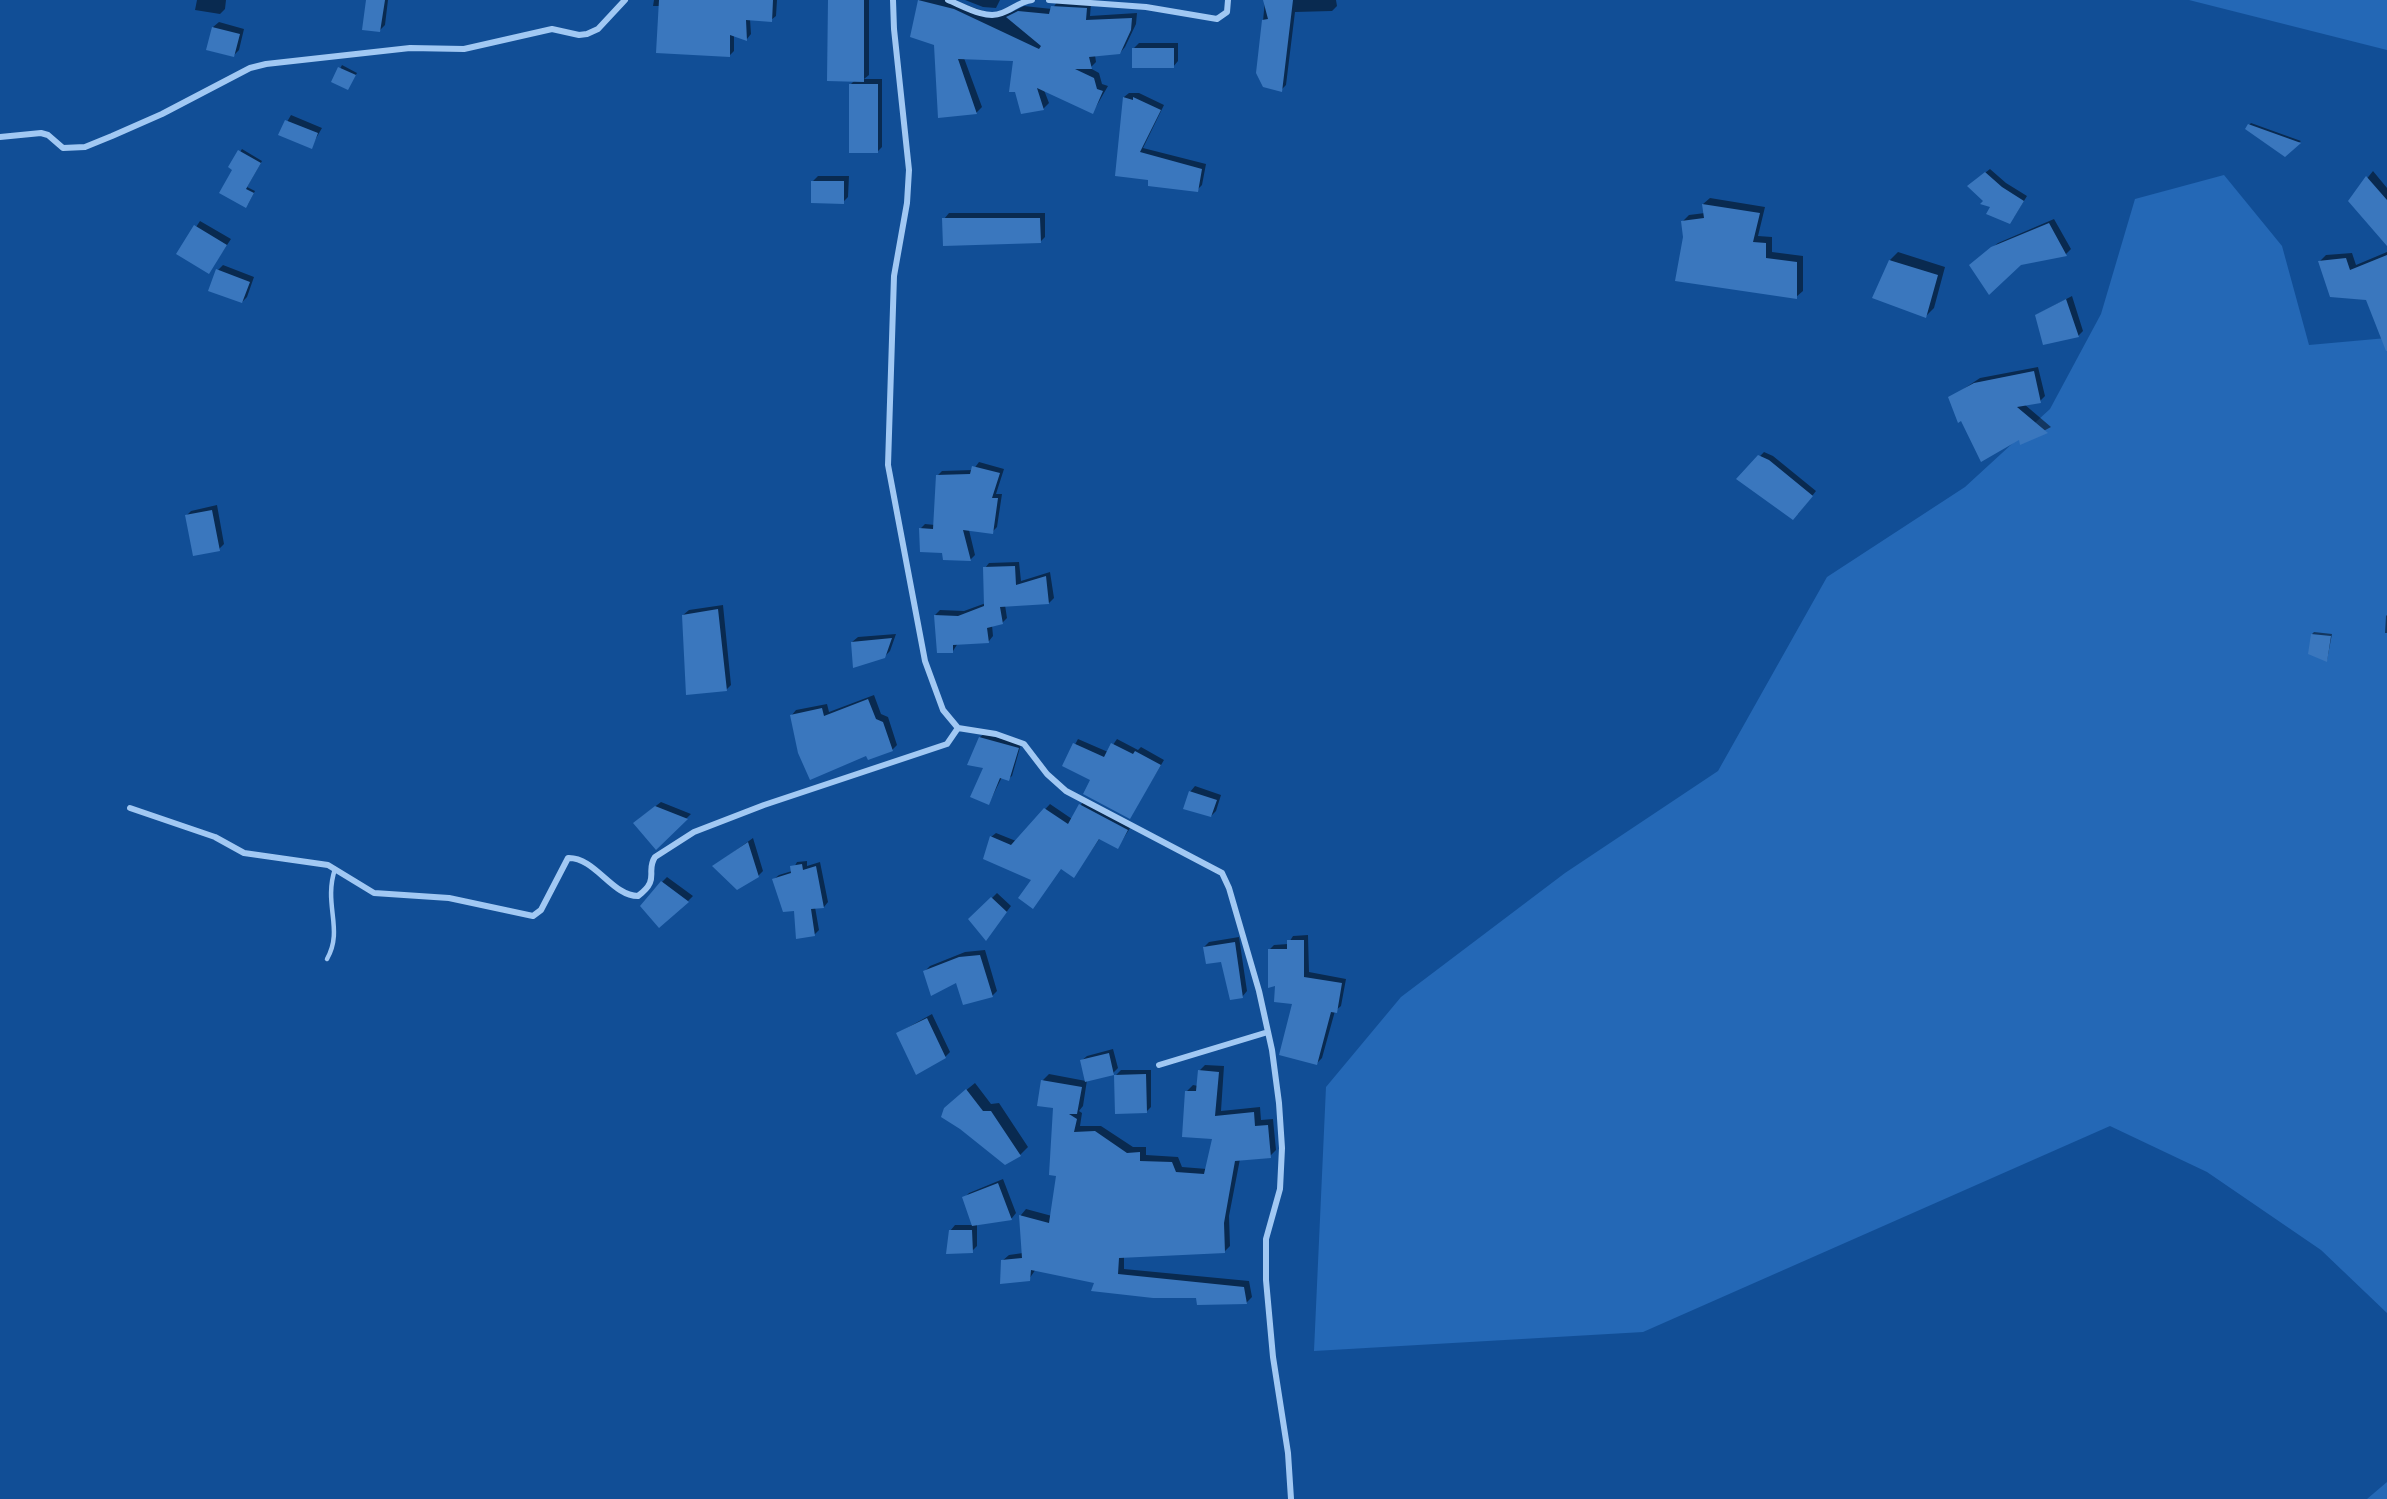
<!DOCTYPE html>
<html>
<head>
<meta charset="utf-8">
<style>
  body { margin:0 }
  canvas { display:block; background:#114e96 }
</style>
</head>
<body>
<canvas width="2387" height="1499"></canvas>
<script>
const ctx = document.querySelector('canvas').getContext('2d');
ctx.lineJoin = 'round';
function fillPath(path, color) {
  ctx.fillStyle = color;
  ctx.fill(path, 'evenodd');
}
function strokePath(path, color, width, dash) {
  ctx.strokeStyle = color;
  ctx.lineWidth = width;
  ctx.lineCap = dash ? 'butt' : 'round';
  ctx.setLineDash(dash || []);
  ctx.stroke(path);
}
const green = new Path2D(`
  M 2189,0 L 2387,0 L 2387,50 Z
  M 2224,175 L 2282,246 L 2309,345 L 2387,338 L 2387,1313 L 2321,1250 L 2207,1172 L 2110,1126 L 1643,1332 L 1314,1351 L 1326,1087 L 1401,997 L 1565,873 L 1718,771 L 1827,577 L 1965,487 L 2050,409 L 2101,314 L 2135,199 Z
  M 2387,1482 L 2387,1499 L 2367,1499 Z`);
const shadow = new Path2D(`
  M 197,0 L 226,0 L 225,9 L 220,14 L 195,10 Z
  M 368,0 L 388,0 L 385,25 L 380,30 Z
  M 654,0 L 777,0 L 776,16 L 771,20 L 750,19 L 751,34 L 747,39 L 734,35 L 734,51 L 729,56 L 660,6 L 653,6 Z
  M 832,0 L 869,0 L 869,75 L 864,79 L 882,79 L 882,147 L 877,152 L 851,84 L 855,80 Z
  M 919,0 L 952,0 L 995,15 L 1010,13 L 1024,6 L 1052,9 L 1058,1 L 1091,3 L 1090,16 L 1137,13 L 1136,24 L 1125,47 L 1120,53 L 1095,55 L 1096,62 L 1090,68 L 1099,73 L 1102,84 L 1108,86 L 1093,112 L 1044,90 L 1049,103 L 1043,109 L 1015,60 L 964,58 L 982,107 L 976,113 L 935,44 L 912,36 Z
  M 965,0 L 1000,0 L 996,8 L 983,7 Z
  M 1265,0 L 1336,0 L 1337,6 L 1332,11 L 1295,12 L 1286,85 L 1281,90 L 1258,73 Z
  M 219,22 L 244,29 L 239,50 L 234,55 L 213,27 Z
  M 1139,43 L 1178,43 L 1178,61 L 1173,67 L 1133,49 Z
  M 342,65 L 357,73 L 348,88 L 333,82 Z
  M 1129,93 L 1139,93 L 1164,105 L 1143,148 L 1206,164 L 1202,185 L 1197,190 L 1150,179 L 1116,175 L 1124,97 Z
  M 291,115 L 322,128 L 311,147 L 280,134 Z
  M 2251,123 L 2301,141 L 2285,155 L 2249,125 Z
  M 242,149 L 262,161 L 247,187 L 255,191 L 248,204 L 234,169 L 230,167 Z
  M 1990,169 L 2006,183 L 2027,196 L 2014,217 L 1985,201 L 1973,182 Z
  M 2373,171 L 2387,188 L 2387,243 L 2349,201 Z
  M 818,176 L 849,176 L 848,197 L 843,202 L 813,181 Z
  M 1710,198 L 1765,207 L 1758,236 L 1772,237 L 1772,252 L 1803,256 L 1803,291 L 1796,297 L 1685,237 L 1682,222 L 1689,215 L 1705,213 L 1703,204 Z
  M 949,213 L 1045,213 L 1045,237 L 1040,242 L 944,219 Z
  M 2054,219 L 2071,249 L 2066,254 L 2021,264 L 1976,260 L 1998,243 Z
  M 200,221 L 231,239 L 209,272 L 178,254 Z
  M 1898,252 L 1945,267 L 1934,308 L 1926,316 L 1890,260 Z
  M 2387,252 L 2387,330 L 2367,298 L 2320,261 L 2326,255 L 2352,253 L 2356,265 Z
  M 223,265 L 254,277 L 247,297 L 242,302 L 218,270 Z
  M 2072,296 L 2083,331 L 2078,336 L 2036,315 Z
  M 2038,367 L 2045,396 L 2040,401 L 2024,404 L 2051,427 L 2021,443 L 2020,437 L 1950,398 L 1980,378 Z
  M 1764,452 L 1773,456 L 1816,491 L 1798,514 L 1738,479 Z
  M 979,462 L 1004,469 L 996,494 L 1002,494 L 997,527 L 992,532 L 969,530 L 975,555 L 970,560 L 944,552 L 920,529 L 925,524 L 935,525 L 937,476 L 942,471 L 973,470 Z
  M 217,505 L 224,544 L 219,549 L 186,516 L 191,511 Z
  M 1019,562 L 1021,581 L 1050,572 L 1054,598 L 1049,603 L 1005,605 L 1007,618 L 1002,623 L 992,625 L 993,636 L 989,641 L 958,643 L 953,651 L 935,615 L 940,610 L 964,611 L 986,603 L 985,568 L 989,563 Z
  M 723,605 L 731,685 L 726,690 L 683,615 L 689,610 Z
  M 2387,615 L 2387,633 L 2385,633 L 2386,616 Z
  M 2314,632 L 2332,634 L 2327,660 L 2312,634 Z
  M 896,634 L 890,651 L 884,657 L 852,642 L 858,637 Z
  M 874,695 L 881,714 L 888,717 L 897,745 L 892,750 L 867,754 L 791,716 L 796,710 L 827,704 L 829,712 Z
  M 984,734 L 1021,744 L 1012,776 L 1008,779 L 1002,777 L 989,803 L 980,737 Z
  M 1078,739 L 1108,752 L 1117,739 L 1138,750 L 1141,747 L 1164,760 L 1130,817 L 1092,779 L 1064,765 Z
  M 1195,786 L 1221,795 L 1216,811 L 1211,816 L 1190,792 Z
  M 1084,800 L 1132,825 L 1118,847 L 1100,838 L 1074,876 L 1062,868 L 1033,879 L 991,837 L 996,833 L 1016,841 L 1050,804 L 1072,819 Z
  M 661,802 L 691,814 L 656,848 L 640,818 Z
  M 753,838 L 763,871 L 758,876 L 714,866 Z
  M 807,861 L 807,866 L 820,862 L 828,902 L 824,907 L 815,907 L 819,930 L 815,934 L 797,937 L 795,909 L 774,879 L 779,875 L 792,871 L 797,862 Z
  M 667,877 L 693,896 L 688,901 L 662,882 Z
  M 997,893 L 1011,906 L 986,939 L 970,920 Z
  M 1308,935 L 1309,972 L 1346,979 L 1341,1006 L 1335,1011 L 1322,1058 L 1317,1063 L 1294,1003 L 1277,984 L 1269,950 L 1274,945 L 1288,944 L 1293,936 Z
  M 1239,937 L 1247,991 L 1242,997 L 1222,960 L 1204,947 L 1209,942 Z
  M 985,950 L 997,991 L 992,996 L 957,980 L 925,971 L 930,966 L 965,952 Z
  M 932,1014 L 950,1052 L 945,1057 L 898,1033 Z
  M 1113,1049 L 1118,1068 L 1113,1073 L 1087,1080 L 1083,1106 L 1079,1111 L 1082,1113 L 1080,1126 L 1101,1126 L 1133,1147 L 1146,1147 L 1146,1155 L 1178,1157 L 1182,1167 L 1207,1169 L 1214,1138 L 1187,1091 L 1193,1085 L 1198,1086 L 1199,1071 L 1205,1065 L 1224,1066 L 1221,1111 L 1260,1107 L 1261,1120 L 1273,1119 L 1276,1150 L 1270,1156 L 1240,1159 L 1229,1216 L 1230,1246 L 1224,1252 L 1124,1257 L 1124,1269 L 1249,1281 L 1252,1297 L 1246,1303 L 1096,1282 L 1036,1269 L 1029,1279 L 1002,1261 L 1009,1255 L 1023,1253 L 1021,1215 L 1026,1209 L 1052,1216 L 1058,1175 L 1054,1107 L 1043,1080 L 1049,1074 L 1086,1081 L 1081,1061 L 1087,1056 Z
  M 1121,1070 L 1151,1070 L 1151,1107 L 1146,1112 L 1116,1075 Z
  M 975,1083 L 991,1104 L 999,1103 L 1028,1147 L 1020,1155 L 954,1100 Z
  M 1003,1179 L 1016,1213 L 1012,1218 L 977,1224 L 977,1246 L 972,1251 L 950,1231 L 955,1225 L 973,1225 L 964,1198 L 969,1193 Z`);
const building = new Path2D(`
  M 366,0 L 385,0 L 380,32 L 362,30 Z
  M 659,0 L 773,0 L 772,22 L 746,20 L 747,41 L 730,35 L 730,57 L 656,53 Z
  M 828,0 L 864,0 L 864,82 L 827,81 Z
  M 918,0 L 954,9 L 1039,49 L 1041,46 L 1006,17 L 1018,11 L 1049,14 L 1051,6 L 1087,8 L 1086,20 L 1132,18 L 1131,30 L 1120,54 L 1089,57 L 1092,69 L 1075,69 L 1094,78 L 1097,89 L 1103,91 L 1093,114 L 1037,88 L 1044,110 L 1021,114 L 1015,92 L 1009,92 L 1013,61 L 958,59 L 977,114 L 938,118 L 934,45 L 910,37 Z
  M 1263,0 L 1293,0 L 1282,92 L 1263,87 L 1256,73 L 1262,20 L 1268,19 Z
  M 212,27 L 240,34 L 234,57 L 206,50 Z
  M 1132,48 L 1174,48 L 1174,68 L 1132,68 Z
  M 338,67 L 356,75 L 348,90 L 331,82 Z
  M 849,84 L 878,84 L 878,153 L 849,153 Z
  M 1123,97 L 1133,100 L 1133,97 L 1161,110 L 1140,152 L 1202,169 L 1198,192 L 1148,186 L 1148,180 L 1115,176 Z
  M 285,120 L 318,133 L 312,149 L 278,135 Z
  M 2248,124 L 2301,143 L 2285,157 L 2245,129 Z
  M 238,150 L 261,163 L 246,189 L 254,193 L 246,208 L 219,193 L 232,170 L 228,167 Z
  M 1985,172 L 2002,187 L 2024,201 L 2010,224 L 1986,214 L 1990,207 L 1980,204 L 1983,201 L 1967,186 Z
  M 2366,176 L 2387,200 L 2387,246 L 2348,201 Z
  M 811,181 L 844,181 L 844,204 L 811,203 Z
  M 1702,204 L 1760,213 L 1753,242 L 1766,243 L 1766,258 L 1797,262 L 1797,299 L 1675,281 L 1683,237 L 1681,221 L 1704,218 Z
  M 942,218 L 1040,218 L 1041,243 L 943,246 Z
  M 2049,223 L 2067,256 L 2021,265 L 1989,295 L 1969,265 L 1991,247 Z
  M 194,225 L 227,245 L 209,274 L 176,254 Z
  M 2387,255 L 2387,351 L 2386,351 L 2366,300 L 2330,297 L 2318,261 L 2346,258 L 2350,270 Z
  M 1889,260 L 1938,275 L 1926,318 L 1872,298 Z
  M 216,269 L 250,282 L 242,303 L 208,291 Z
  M 2066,299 L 2079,337 L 2043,345 L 2035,315 Z
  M 2034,371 L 2041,403 L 2017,407 L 2048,433 L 2020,445 L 2019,440 L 1981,462 L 1961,421 L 1958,423 L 1948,397 L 1974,383 Z
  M 1758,455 L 1769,460 L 1813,496 L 1793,520 L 1736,479 Z
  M 972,466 L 1000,473 L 992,498 L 998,498 L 993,534 L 963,530 L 971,561 L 943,560 L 942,553 L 920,552 L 919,528 L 933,529 L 936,475 L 970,474 Z
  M 212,510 L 220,551 L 193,556 L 185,515 Z
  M 1015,566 L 1016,585 L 1046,576 L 1049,604 L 1000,607 L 1003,624 L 987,628 L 989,643 L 953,645 L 953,653 L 937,653 L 934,615 L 958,616 L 984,606 L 983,567 Z
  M 718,609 L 727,691 L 686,695 L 682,615 Z
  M 2311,634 L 2331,636 L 2327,662 L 2308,654 Z
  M 892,638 L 885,658 L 853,668 L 851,642 Z
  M 868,699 L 876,719 L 883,722 L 893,751 L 868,760 L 866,756 L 810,780 L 798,753 L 790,715 L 822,708 L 824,716 Z
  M 979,737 L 1019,748 L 1009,781 L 1000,778 L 989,805 L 970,797 L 983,768 L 967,765 Z
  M 1073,743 L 1104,757 L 1111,743 L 1133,754 L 1135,751 L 1161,765 L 1130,819 L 1083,794 L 1090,780 L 1062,766 Z
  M 1189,791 L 1217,800 L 1211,817 L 1183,809 Z
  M 1079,804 L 1128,830 L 1118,849 L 1099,839 L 1074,878 L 1061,869 L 1033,909 L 1018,898 L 1031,880 L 983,859 L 990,836 L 1011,845 L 1044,808 L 1068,824 Z
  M 655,806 L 688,819 L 656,850 L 633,823 Z
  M 748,842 L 759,877 L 737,890 L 712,866 Z
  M 802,864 L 803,870 L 816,866 L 824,908 L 811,909 L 815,936 L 796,939 L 794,911 L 783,912 L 772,879 L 791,873 L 790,866 Z
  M 661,881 L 689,902 L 659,928 L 640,906 Z
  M 991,897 L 1007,912 L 986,941 L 968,919 Z
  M 1287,940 L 1304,940 L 1304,977 L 1342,983 L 1337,1013 L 1331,1012 L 1317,1065 L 1279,1055 L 1292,1004 L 1274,1002 L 1275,986 L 1268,988 L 1268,949 L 1287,949 Z
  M 1235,942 L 1243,998 L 1230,1000 L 1221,962 L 1206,964 L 1203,947 Z
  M 980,955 L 993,997 L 963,1005 L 956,983 L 931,996 L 923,971 L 959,957 Z
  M 927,1018 L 946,1058 L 916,1075 L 896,1033 Z
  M 1109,1053 L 1114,1075 L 1085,1082 L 1080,1060 Z
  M 1198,1070 L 1219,1072 L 1215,1116 L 1254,1112 L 1255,1126 L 1268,1125 L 1271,1158 L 1235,1161 L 1224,1223 L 1225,1253 L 1119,1258 L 1118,1274 L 1244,1287 L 1247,1304 L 1197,1305 L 1196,1298 L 1153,1298 L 1091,1291 L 1094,1283 L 1031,1270 L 1030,1281 L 1000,1284 L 1001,1260 L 1022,1258 L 1019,1215 L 1049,1223 L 1056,1176 L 1049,1175 L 1053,1108 L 1037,1106 L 1041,1080 L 1082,1087 L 1077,1114 L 1069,1114 L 1077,1119 L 1074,1132 L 1095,1131 L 1127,1153 L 1140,1152 L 1140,1161 L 1172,1162 L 1176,1172 L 1204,1174 L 1212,1139 L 1182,1137 L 1185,1091 L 1196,1091 Z
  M 1146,1074 L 1147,1113 L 1115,1114 L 1114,1075 Z
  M 966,1089 L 983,1111 L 991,1111 L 1021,1156 L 1005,1165 L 960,1129 L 941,1117 L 944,1108 Z
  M 998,1183 L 1012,1220 L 972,1226 L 962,1197 Z
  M 949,1230 L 972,1230 L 973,1253 L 946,1254 Z`);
const lane = new Path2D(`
  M 327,959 C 344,929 323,905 335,869`);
const street = new Path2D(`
  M 893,0 L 894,29 L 909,170 L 907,203 L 894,276 L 888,465 L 925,661 L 943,710 L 958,728 L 996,734 L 1024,744 L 1047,774 L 1066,791 L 1222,873 L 1229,888 L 1259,991 L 1272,1050 L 1279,1103 L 1282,1148 L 1280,1189 L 1266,1239 L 1266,1280 L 1273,1357 L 1288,1453 L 1291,1499
  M 948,0 C 963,6 986,20 1002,13 C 1013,9 1019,2 1032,0
  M 1049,0 L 1146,7 L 1217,19 L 1227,12 L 1228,0
  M 0,137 L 41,133 L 48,135 L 63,148 L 85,147 L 112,136 L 162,114 L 250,68 L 266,64 L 410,48 L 464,49 L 552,29 L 579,35 L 587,34 L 598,29 L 625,0
  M 130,808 L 215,837 L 244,853 L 328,865 L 374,893 L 449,898 L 533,916 L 541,910 L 568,858 C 595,857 612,896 638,896 C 661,879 645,872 655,857 L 694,832 L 764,805 L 947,744 L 958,728
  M 1159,1065 L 1268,1032`);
fillPath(green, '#2468b6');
fillPath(shadow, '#0007');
fillPath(building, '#3a77be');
strokePath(lane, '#a1c8f3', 4.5);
strokePath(street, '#a1c8f3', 6);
</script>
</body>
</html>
